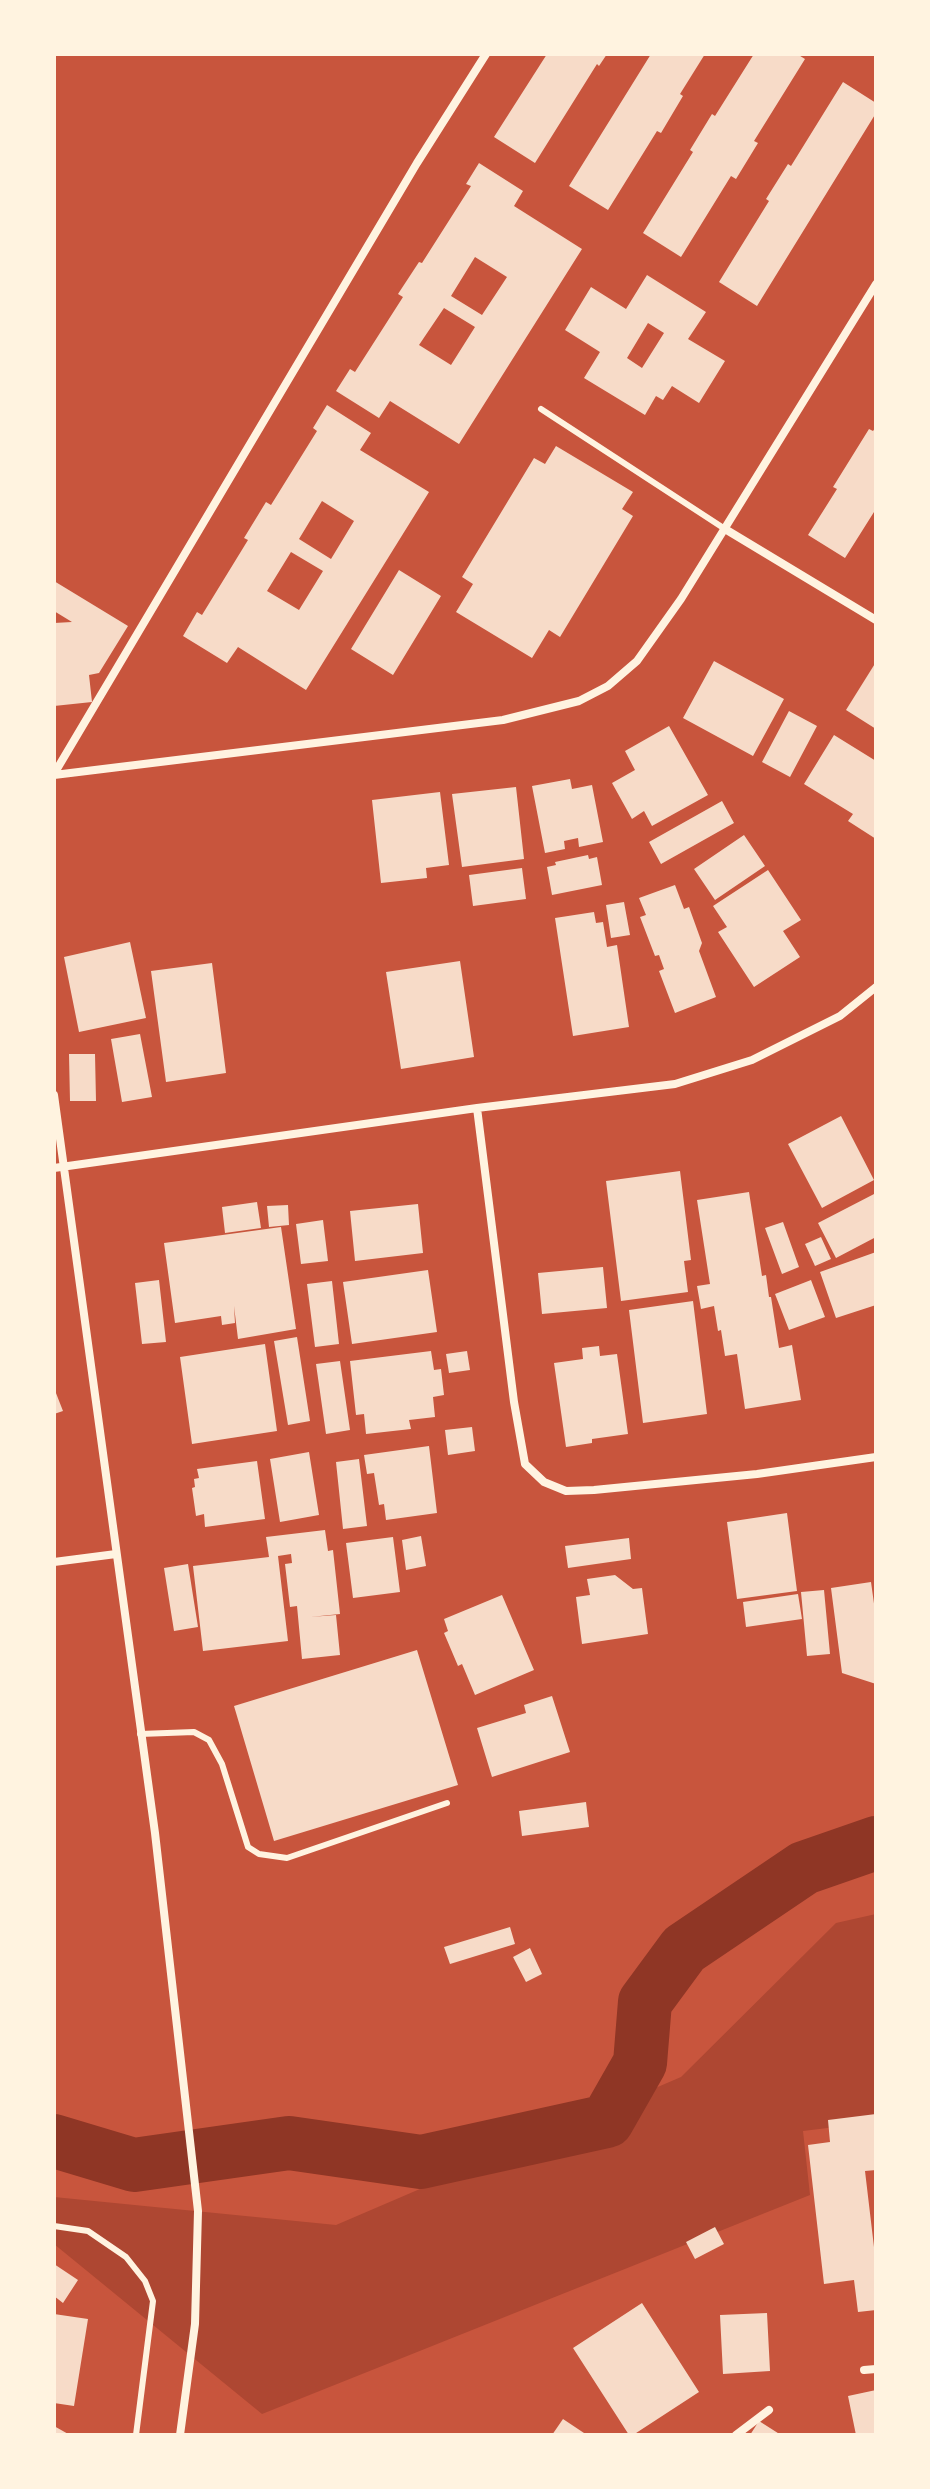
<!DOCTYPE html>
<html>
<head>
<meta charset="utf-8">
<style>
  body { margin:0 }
  #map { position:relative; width:930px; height:2489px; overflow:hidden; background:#c8553d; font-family:Montserrat,sans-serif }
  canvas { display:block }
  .frame { position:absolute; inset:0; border:56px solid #fff3e0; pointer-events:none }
</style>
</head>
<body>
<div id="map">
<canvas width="930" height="2489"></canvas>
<div class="frame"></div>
</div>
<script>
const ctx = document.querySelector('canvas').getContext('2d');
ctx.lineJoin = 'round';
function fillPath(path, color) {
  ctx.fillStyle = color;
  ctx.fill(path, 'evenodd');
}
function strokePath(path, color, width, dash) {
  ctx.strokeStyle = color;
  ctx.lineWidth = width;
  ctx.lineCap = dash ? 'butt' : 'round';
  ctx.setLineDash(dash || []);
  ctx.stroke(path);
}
const green = new Path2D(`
  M 876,1914 L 876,2122 L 803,2131 L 810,2195 L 262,2414 L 54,2244 L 54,2197 L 336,2225 L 681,2077 L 836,1923 Z`);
const river = new Path2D(`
  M 54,2141 L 134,2165 L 289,2143 L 421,2162 L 607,2121 L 640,2063 L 645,2002 L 684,1949 L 804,1868 L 876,1843`);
const building = new Path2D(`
  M 547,54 L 607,54 L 599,66 L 597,64 L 535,163 L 494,137 Z
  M 651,54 L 705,54 L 680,94 L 683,96 L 661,133 L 657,131 L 608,210 L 569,186 Z
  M 754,54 L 797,54 L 805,59 L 754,141 L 758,143 L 736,179 L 731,176 L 681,257 L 643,233 L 693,152 L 690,150 L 712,114 L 715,116 Z
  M 843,82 L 876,103 L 876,113 L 757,306 L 719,282 L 769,201 L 766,199 L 788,164 L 791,166 Z
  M 479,163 L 523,191 L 514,206 L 582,249 L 459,444 L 390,401 L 379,418 L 336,391 L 350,369 L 355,372 L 403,297 L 398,294 L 419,262 L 422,263 L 471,186 L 466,184 ZM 475,257 L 507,277 L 482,315 L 451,296 ZM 444,308 L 475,327 L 451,365 L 419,345 Z
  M 647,275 L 706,312 L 688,339 L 725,361 L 699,403 L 672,386 L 663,400 L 656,396 L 645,415 L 584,378 L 600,352 L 565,330 L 591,287 L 626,309 ZM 648,323 L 664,333 L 642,368 L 627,358 Z
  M 327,405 L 371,433 L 360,450 L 429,492 L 306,690 L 238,647 L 227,663 L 183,636 L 197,612 L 202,615 L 248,540 L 244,538 L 266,502 L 271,505 L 317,431 L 313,428 ZM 322,501 L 354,521 L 331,559 L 299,539 ZM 291,552 L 323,571 L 299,610 L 267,591 Z
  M 876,427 L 876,514 L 874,512 L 845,558 L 808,535 L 837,489 L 833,487 L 869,429 L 873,431 Z
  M 556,446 L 633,492 L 622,509 L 633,516 L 560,637 L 549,630 L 532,658 L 456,612 L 473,584 L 462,577 L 534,458 L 545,464 Z
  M 399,570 L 441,596 L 393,675 L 351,649 Z
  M 54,581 L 128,626 L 99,673 L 89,675 L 92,702 L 54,706 L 54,623 L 72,622 L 54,611 Z
  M 714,661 L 784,699 L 753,756 L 683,718 Z
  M 876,662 L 876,729 L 846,710 Z
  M 789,711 L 817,726 L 790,777 L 762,762 Z
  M 669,726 L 708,795 L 652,826 L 644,811 L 632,819 L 612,783 L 635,770 L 625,751 Z
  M 834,735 L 876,761 L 876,839 L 848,821 L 853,814 L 804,784 Z
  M 570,779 L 572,789 L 592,785 L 603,842 L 579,847 L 578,838 L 564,841 L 565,849 L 545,853 L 532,786 Z
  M 516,787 L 524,859 L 462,867 L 452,794 Z
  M 440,792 L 449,865 L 426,868 L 427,878 L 381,883 L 372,800 Z
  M 722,801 L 734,823 L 661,864 L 649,842 Z
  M 744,835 L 765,866 L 715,900 L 694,869 Z
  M 588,855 L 589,859 L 597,857 L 602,885 L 552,895 L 547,867 L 556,865 L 555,862 Z
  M 522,868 L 526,899 L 473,906 L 469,875 Z
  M 768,870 L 801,920 L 783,931 L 800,957 L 754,987 L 718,932 L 727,927 L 713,906 Z
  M 675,885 L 684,909 L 689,907 L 702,943 L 699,951 L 716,997 L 675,1013 L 659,971 L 664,969 L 659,955 L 655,956 L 640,917 L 646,915 L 639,898 Z
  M 624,902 L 630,935 L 611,938 L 606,905 Z
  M 594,912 L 596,923 L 603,922 L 607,947 L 617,945 L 629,1027 L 573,1036 L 555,918 Z
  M 130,942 L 146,1018 L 79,1032 L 64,957 Z
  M 460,961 L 474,1057 L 401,1069 L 386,972 Z
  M 212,963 L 226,1073 L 166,1082 L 151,971 Z
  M 140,1034 L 152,1097 L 122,1102 L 111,1039 Z
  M 69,1054 L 95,1054 L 96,1101 L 70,1101 Z
  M 841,1116 L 874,1180 L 822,1208 L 788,1144 Z
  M 680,1171 L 691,1260 L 684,1261 L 688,1292 L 621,1301 L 606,1181 Z
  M 749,1192 L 762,1276 L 766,1275 L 769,1297 L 771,1297 L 779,1348 L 792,1345 L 801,1400 L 745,1409 L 737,1354 L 725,1356 L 721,1330 L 718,1331 L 714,1306 L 701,1309 L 697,1286 L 710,1284 L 697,1200 Z
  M 876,1193 L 876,1237 L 836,1258 L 818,1223 Z
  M 257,1202 L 261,1228 L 225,1233 L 222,1207 Z
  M 418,1204 L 423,1253 L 355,1261 L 350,1211 Z
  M 288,1205 L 289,1225 L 269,1227 L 267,1206 Z
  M 323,1220 L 328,1261 L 301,1264 L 296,1224 Z
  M 783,1222 L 799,1267 L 782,1274 L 765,1228 Z
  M 281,1227 L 296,1329 L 238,1339 L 234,1306 L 235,1323 L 222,1325 L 221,1316 L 175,1323 L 164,1243 Z
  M 821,1237 L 831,1259 L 815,1266 L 805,1244 Z
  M 876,1252 L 876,1305 L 836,1318 L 820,1272 Z
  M 603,1267 L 607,1308 L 542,1314 L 538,1273 Z
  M 428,1270 L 437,1332 L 352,1344 L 343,1282 Z
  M 159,1280 L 166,1342 L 142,1344 L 135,1283 Z
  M 811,1280 L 825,1317 L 789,1330 L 775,1294 Z
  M 332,1281 L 339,1344 L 315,1347 L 307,1284 Z
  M 693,1301 L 707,1414 L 643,1423 L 629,1310 Z
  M 297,1337 L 310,1421 L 288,1425 L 274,1341 Z
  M 265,1344 L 277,1431 L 192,1444 L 180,1357 Z
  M 599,1346 L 600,1356 L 617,1354 L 628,1434 L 592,1439 L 592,1443 L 566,1447 L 554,1363 L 583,1359 L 582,1348 Z
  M 431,1351 L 434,1370 L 441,1369 L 444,1395 L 433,1397 L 435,1417 L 409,1420 L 411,1429 L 366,1434 L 364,1414 L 356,1415 L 350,1361 Z
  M 467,1351 L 470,1370 L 449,1373 L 446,1354 Z
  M 340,1361 L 350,1430 L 326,1434 L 316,1364 Z
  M 54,1388 L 63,1411 L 54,1414 Z
  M 472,1427 L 475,1451 L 448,1455 L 445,1430 Z
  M 429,1446 L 437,1513 L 386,1520 L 384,1504 L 379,1505 L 374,1473 L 367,1474 L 364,1455 Z
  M 309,1452 L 319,1515 L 280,1522 L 270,1459 Z
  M 359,1459 L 367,1526 L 343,1529 L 336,1462 Z
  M 257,1461 L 265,1519 L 205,1527 L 204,1514 L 196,1516 L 192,1488 L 195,1487 L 194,1479 L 199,1478 L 197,1469 Z
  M 787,1513 L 797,1591 L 737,1599 L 727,1522 Z
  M 325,1530 L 328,1551 L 333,1550 L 340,1614 L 310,1617 L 336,1615 L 340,1655 L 302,1659 L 297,1606 L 290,1607 L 285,1564 L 292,1563 L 291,1554 L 278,1556 L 288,1641 L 203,1651 L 193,1566 L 269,1557 L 266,1537 Z
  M 421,1536 L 426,1566 L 406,1570 L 402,1540 Z
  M 393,1537 L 400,1592 L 353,1598 L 346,1543 Z
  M 629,1538 L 631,1559 L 568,1568 L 565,1546 Z
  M 188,1564 L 198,1627 L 174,1631 L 164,1568 Z
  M 615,1575 L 633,1589 L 642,1588 L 648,1634 L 582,1644 L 576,1597 L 590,1595 L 587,1579 Z
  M 871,1582 L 876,1618 L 876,1684 L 842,1673 L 831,1588 Z
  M 824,1590 L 830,1654 L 807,1656 L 801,1592 Z
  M 798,1594 L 802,1619 L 746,1627 L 743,1602 Z
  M 502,1595 L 534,1670 L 475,1695 L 462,1664 L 458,1666 L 444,1633 L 448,1631 L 444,1619 Z
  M 417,1650 L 458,1785 L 274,1841 L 234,1706 Z
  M 552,1696 L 570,1752 L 492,1777 L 477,1728 L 526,1713 L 524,1705 Z
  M 586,1802 L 589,1827 L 522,1836 L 519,1811 Z
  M 510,1927 L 515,1944 L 450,1964 L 444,1947 Z
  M 530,1948 L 542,1974 L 526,1982 L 513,1957 Z
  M 876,2114 L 876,2170 L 865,2171 L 876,2264 L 876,2310 L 858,2312 L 854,2280 L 824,2284 L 808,2145 L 830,2142 L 828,2120 Z
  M 715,2227 L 724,2244 L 695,2259 L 686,2242 Z
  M 54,2264 L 78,2280 L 63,2303 L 54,2296 Z
  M 642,2303 L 699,2392 L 633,2435 L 629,2435 L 573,2348 Z
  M 767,2313 L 770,2371 L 723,2374 L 720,2315 Z
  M 54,2314 L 88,2319 L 74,2406 L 54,2403 Z
  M 876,2390 L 876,2435 L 856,2435 L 848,2396 Z
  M 563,2419 L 587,2435 L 552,2435 Z
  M 759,2421 L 781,2435 L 750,2435 Z
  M 54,2426 L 70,2435 L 54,2435 Z`);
const service = new Path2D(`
  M 541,409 L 725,529
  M 140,1734 L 194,1732 L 209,1740 L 222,1764 L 248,1847 L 259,1854 L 287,1858 L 447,1803
  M 54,2226 L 88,2231 L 126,2257 L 145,2281 L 153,2301 L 136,2435`);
const minor = new Path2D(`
  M 725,529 L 876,620
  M 54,774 L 417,163 L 486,54
  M 54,775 L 503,720 L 579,701 L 608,686 L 637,661 L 681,599 L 876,284
  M 54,1095 L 155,1833 L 198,2211 L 195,2324 L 180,2435
  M 477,1108 L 514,1402 L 525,1464 L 544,1482 L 566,1491 L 594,1490 L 757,1474 L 876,1457
  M 54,1168 L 477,1108 L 675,1084 L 752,1060 L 840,1016 L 876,987
  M 54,1562 L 116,1554
  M 864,2370 L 876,2369
  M 736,2435 L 769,2410`);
fillPath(green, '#ae4732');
strokePath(river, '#8f3625', 54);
fillPath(building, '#f7dbc8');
strokePath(service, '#fff3e0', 6);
strokePath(minor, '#fff3e0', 8);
</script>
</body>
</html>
